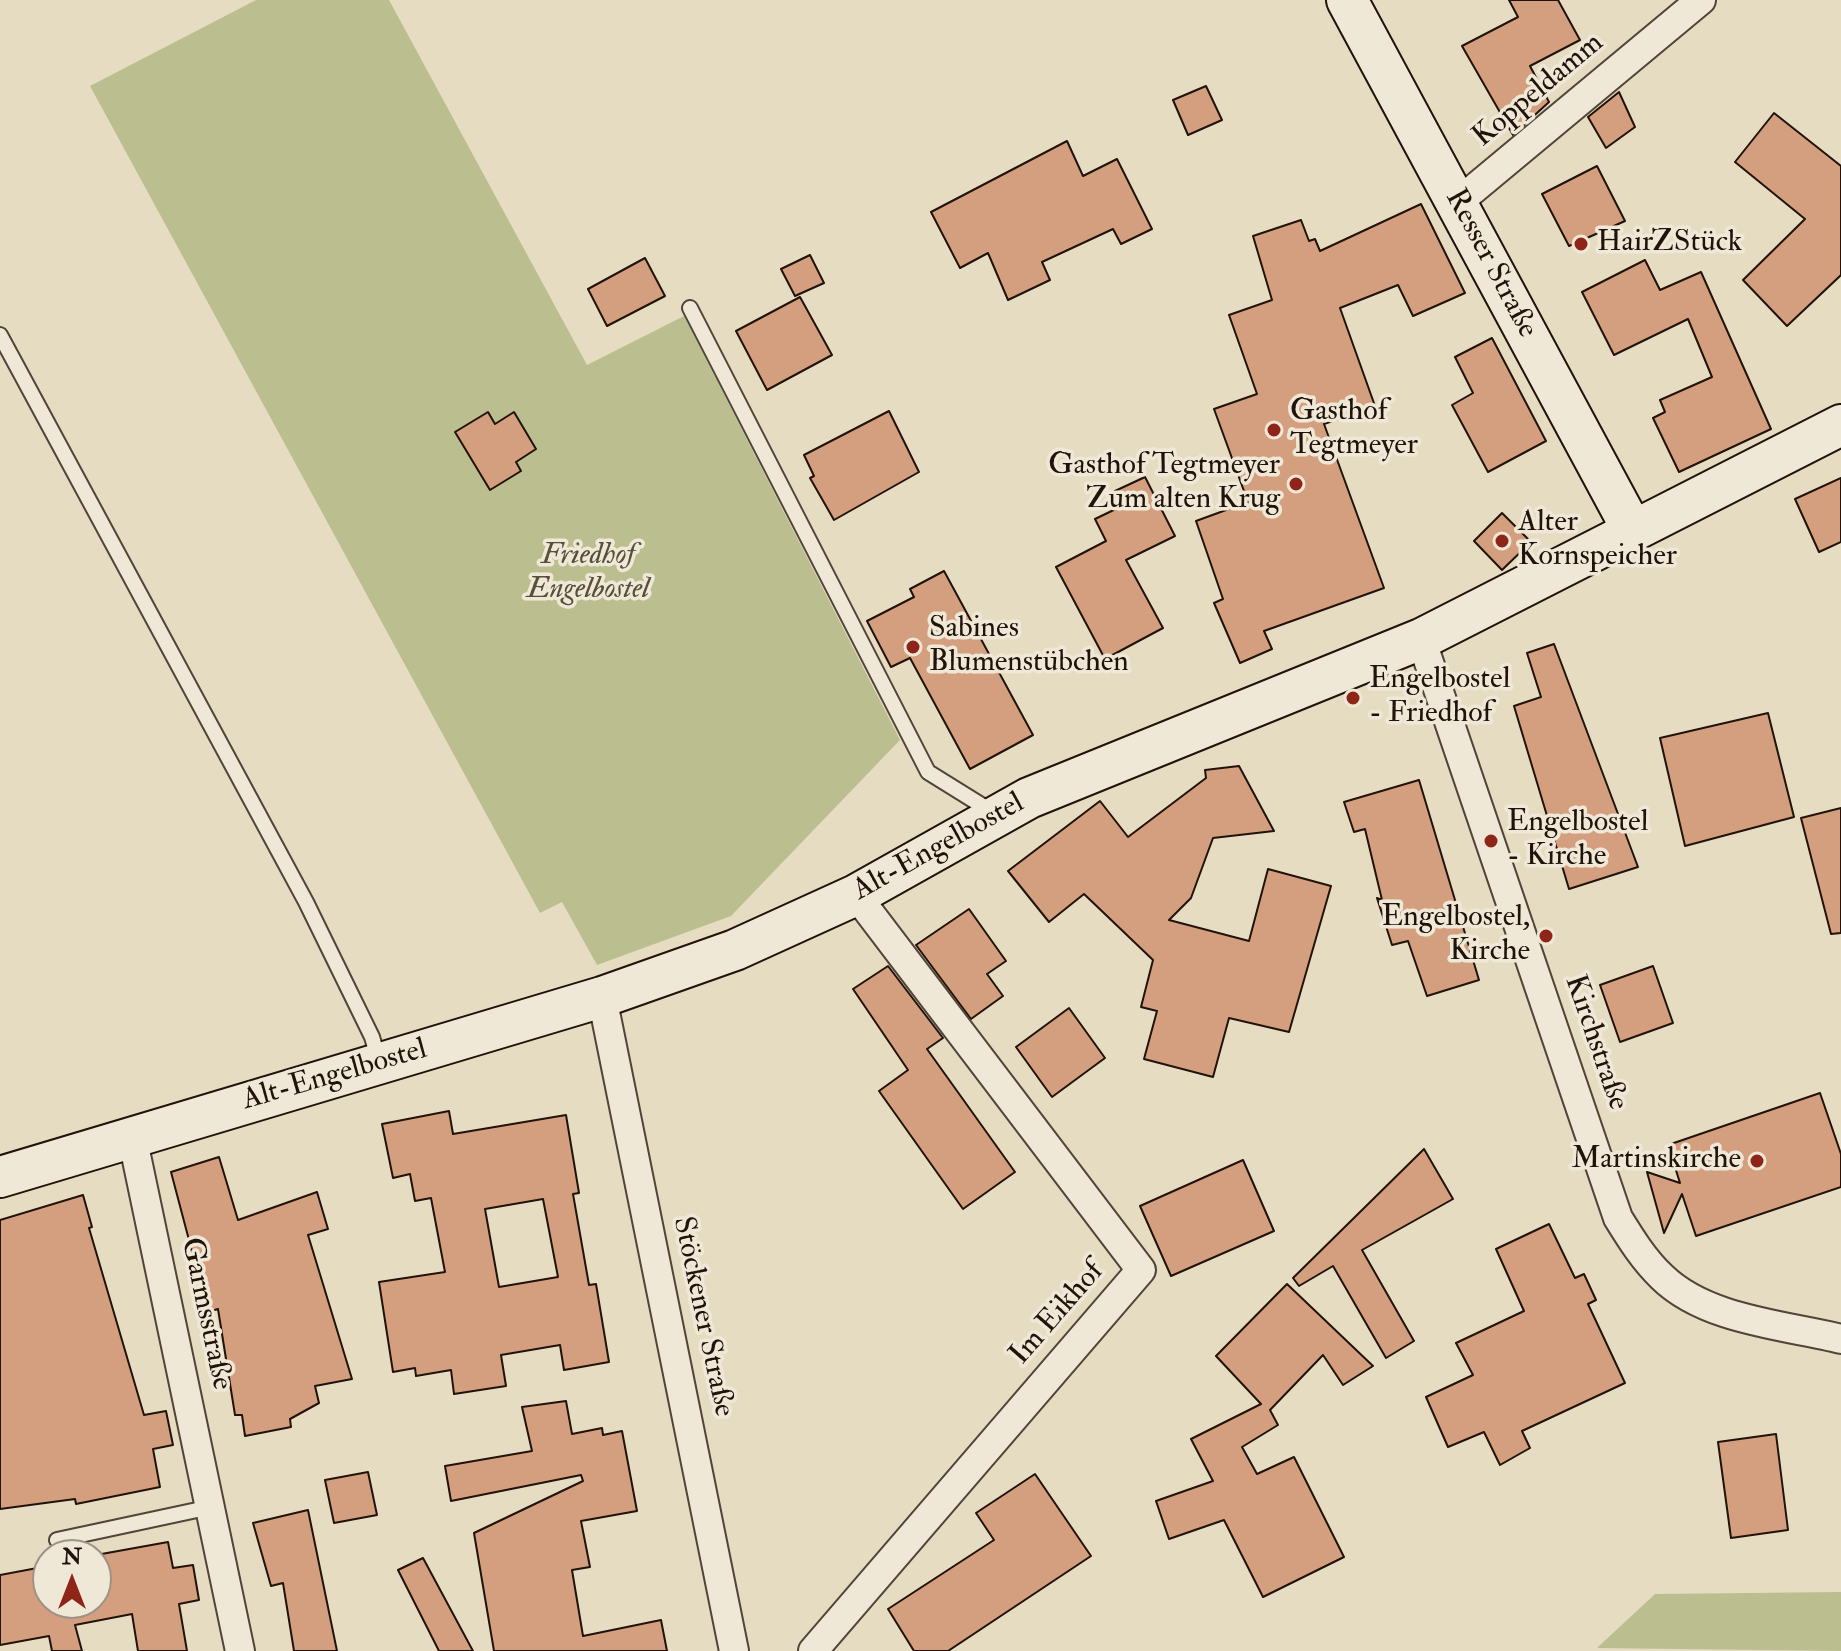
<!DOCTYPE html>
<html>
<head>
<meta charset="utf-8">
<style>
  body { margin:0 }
  #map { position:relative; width:1841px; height:1651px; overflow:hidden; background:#e6dcc2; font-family:"IM FELL Double Pica",serif }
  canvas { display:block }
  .north { position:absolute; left:32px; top:1539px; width:80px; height:80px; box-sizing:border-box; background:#efe8d7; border:2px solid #9d9285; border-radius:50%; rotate:0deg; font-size:22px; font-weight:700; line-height:32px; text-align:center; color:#21120a }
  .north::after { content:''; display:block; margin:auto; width:28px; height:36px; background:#8f2418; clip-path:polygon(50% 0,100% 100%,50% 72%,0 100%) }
</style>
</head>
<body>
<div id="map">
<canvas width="1841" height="1651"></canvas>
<div class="north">N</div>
</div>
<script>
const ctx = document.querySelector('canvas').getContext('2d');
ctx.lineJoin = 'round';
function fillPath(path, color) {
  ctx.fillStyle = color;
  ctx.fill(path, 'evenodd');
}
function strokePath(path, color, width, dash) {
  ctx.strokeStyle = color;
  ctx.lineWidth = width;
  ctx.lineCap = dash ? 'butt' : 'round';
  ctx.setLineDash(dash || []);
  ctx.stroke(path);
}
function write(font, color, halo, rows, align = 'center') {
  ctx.font = font + ' "IM FELL Double Pica",serif';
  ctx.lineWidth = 7;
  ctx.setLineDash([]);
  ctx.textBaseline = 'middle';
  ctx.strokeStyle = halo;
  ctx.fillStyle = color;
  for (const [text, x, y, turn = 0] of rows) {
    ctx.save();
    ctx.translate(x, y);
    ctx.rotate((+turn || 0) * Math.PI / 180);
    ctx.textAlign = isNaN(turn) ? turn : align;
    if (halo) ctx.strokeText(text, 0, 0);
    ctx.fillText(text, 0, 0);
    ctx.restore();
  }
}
const green = new Path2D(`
  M 256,0 L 389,0 L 587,365 L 684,316 L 900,740 L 731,916 L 597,965 L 562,902 L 540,913 L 90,86 Z
  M 1841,1592 L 1841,1651 L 1597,1648 L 1655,1594 Z`);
const building = new Path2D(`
  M 1509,0 L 1558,0 L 1580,40 L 1530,66 L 1549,102 L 1513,135 L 1462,46 L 1518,17 Z
  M 1206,86 L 1222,120 L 1188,135 L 1173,100 Z
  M 1619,92 L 1635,127 L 1606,148 L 1588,117 Z
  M 1774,113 L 1841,166 L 1841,275 L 1787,326 L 1743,280 L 1805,219 L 1735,162 Z
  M 1067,141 L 1083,176 L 1117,159 L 1152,229 L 1121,244 L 1113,229 L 1042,262 L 1050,280 L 1008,300 L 988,253 L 960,268 L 931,212 Z
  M 1597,166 L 1625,221 L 1569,246 L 1542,194 Z
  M 1421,204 L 1465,293 L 1413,316 L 1398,285 L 1340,308 L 1375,406 L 1324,424 L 1384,588 L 1264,631 L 1272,649 L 1240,663 L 1214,603 L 1223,599 L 1196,521 L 1248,502 L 1214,409 L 1257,394 L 1229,315 L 1272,300 L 1253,236 L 1301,220 L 1309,241 L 1315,239 L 1320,251 Z
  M 810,255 L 824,283 L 795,296 L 781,269 Z
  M 645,258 L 665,296 L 607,326 L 588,289 Z
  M 1645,260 L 1660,290 L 1701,272 L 1771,429 L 1679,472 L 1653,418 L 1665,412 L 1660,400 L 1712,377 L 1688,319 L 1614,355 L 1582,292 Z
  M 800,297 L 832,355 L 767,390 L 736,331 Z
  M 1492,338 L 1546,441 L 1488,472 L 1452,405 L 1473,393 L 1455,357 Z
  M 889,411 L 919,472 L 834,520 L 810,478 L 814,476 L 804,455 Z
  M 488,412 L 495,424 L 514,412 L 536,449 L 516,462 L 521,471 L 490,490 L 455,432 Z
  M 1145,477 L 1175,536 L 1126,560 L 1163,628 L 1105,659 L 1056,567 L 1106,541 L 1095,519 L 1122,506 L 1115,491 Z
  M 1841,478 L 1841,542 L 1819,552 L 1795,499 Z
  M 1502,513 L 1531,542 L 1502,570 L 1474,541 Z
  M 944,571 L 1033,735 L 970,769 L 910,658 L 891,667 L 867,621 L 914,597 L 910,589 Z
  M 1554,644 L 1638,867 L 1569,889 L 1514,706 L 1541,697 L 1527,653 Z
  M 1768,713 L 1794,817 L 1685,846 L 1660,738 Z
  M 1239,766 L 1274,831 L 1213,838 L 1191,898 L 1169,920 L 1249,941 L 1268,869 L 1331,886 L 1289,1032 L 1229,1018 L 1213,1077 L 1144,1059 L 1157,1011 L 1141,1007 L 1153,960 L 1084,894 L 1049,922 L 1008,871 L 1100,801 L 1128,837 L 1206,778 L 1205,770 Z
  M 1419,780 L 1479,980 L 1427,996 L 1408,941 L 1392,945 L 1377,898 L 1382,900 L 1365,829 L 1354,832 L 1344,802 Z
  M 1841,808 L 1841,933 L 1831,934 L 1801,818 Z
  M 969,909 L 1006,961 L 987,974 L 1003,996 L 971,1019 L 916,945 Z
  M 888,966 L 943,1038 L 927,1049 L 1015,1172 L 963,1209 L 879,1091 L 908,1070 L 853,989 Z
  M 1653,966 L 1673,1023 L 1620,1042 L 1600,985 Z
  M 1069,1008 L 1105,1058 L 1052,1097 L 1016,1047 Z
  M 1820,1093 L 1841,1154 L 1841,1187 L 1696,1236 L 1682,1194 L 1664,1233 L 1647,1172 L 1680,1183 L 1668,1145 Z
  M 449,1111 L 453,1134 L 566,1115 L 579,1193 L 573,1194 L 589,1285 L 596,1284 L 609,1362 L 564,1370 L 560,1345 L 501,1355 L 506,1386 L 454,1394 L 451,1370 L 416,1376 L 415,1368 L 393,1372 L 379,1282 L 445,1272 L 431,1198 L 415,1201 L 410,1174 L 393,1178 L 382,1124 ZM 543,1199 L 558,1277 L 499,1287 L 485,1209 Z
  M 1424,1149 L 1453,1199 L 1362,1250 L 1414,1341 L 1386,1358 L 1333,1266 L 1299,1286 L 1293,1278 Z
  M 219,1157 L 238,1220 L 317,1192 L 328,1229 L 308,1235 L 352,1379 L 315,1386 L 319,1403 L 290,1419 L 291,1427 L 245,1436 L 242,1415 L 235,1415 L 218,1309 L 208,1312 L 171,1172 Z
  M 1243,1160 L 1274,1231 L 1171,1276 L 1140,1206 Z
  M 83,1195 L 92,1227 L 89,1228 L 144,1415 L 166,1411 L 173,1445 L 153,1449 L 160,1487 L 76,1504 L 75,1499 L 0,1509 L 0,1220 Z
  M 1549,1224 L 1575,1278 L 1584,1274 L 1596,1300 L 1588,1304 L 1625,1383 L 1522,1431 L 1530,1448 L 1500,1465 L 1484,1432 L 1448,1447 L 1426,1397 L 1473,1375 L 1456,1343 L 1524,1311 L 1496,1249 Z
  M 1287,1284 L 1373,1366 L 1343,1385 L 1323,1355 L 1270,1410 L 1278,1425 L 1242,1447 L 1257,1474 L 1294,1457 L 1344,1557 L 1263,1597 L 1224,1520 L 1169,1539 L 1156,1501 L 1213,1481 L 1191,1439 L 1261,1404 L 1216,1356 Z
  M 566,1401 L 572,1434 L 602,1428 L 603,1435 L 622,1431 L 637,1511 L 581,1521 L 590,1567 L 572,1570 L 583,1636 L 661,1620 L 667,1651 L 494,1651 L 474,1533 L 583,1481 L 581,1475 L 451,1501 L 445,1466 L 532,1451 L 522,1407 Z
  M 1776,1434 L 1788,1530 L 1731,1538 L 1718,1442 Z
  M 368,1472 L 377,1515 L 334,1523 L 325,1480 Z
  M 1035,1474 L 1091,1556 L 948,1651 L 914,1651 L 888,1609 L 994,1540 L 976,1513 Z
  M 308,1510 L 337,1651 L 294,1651 L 283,1583 L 271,1586 L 253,1523 Z
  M 168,1542 L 173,1568 L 193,1565 L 199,1600 L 179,1604 L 187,1651 L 138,1651 L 132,1614 L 75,1625 L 82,1651 L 52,1651 L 49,1636 L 0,1645 L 0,1575 L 48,1566 L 48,1603 L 96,1603 L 96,1555 Z
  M 423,1558 L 473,1651 L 439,1651 L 398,1570 Z`);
const lane = new Path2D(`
  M 690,308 L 928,772 L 994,813
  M 0,335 L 306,902 L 372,1037 L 379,1061
  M 57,1540 L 211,1507`);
const street = new Path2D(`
  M 1457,203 L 1701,0
  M 1421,639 L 1618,1218 C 1631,1239 1644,1260 1662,1277 C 1706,1320 1784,1325 1841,1339
  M 602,997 L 734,1651
  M 132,1136 L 240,1651
  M 813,1651 L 1141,1270 L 856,895`);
const secondary = new Path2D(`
  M 1347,0 L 1632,529
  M 0,1177 L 602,997 L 735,950 L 856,895 L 1029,798 L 1421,639 L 1841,425`);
const markers = [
  [1581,244,8,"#8f2418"],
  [1274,430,8,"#8f2418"],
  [1296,484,8,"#8f2418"],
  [1502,541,8,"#8f2418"],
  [913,647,8,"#8f2418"],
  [1353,698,8,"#8f2418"],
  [1491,841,8,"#8f2418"],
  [1546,936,8,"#8f2418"],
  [1757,1161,8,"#8f2418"]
];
const streetNames = [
  ["Koppeldamm",1539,91,-40],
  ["Resser Straße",1490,264,62],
  ["Alt-Engelbostel",939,848,-29],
  ["Kirchstraße",1595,1043,71],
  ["Alt-Engelbostel",335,1076,-16],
  ["Garmsstraße",205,1314,78],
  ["Im Eikhof",1058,1314,-49],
  ["Stöckener Straße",702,1317,78]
];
const poiNames = [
  ["HairZStück",1597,244],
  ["Gasthof",1290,413],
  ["Tegtmeyer",1290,447],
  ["Gasthof Tegtmeyer",1280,467,"right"],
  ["Zum alten Krug",1280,501,"right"],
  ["Alter",1518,524],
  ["Kornspeicher",1518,558],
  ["Sabines",929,630],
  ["Blumenstübchen",929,664],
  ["Engelbostel",1369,681],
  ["- Friedhof",1369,715],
  ["Engelbostel",1507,824],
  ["- Kirche",1507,858],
  ["Engelbostel,",1530,919,"right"],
  ["Kirche",1530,953,"right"],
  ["Martinskirche",1741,1161,"right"]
];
const parkNames = [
  ["Friedhof",588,557],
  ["Engelbostel",588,591]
];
fillPath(green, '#bbbf8f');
fillPath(building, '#d39f7f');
strokePath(building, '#21120a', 2);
strokePath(lane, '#524438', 18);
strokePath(street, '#524438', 32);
strokePath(secondary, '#21120a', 44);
strokePath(lane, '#efe8d7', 14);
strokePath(street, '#efe8d7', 28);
strokePath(secondary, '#efe8d7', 40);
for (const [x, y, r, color] of markers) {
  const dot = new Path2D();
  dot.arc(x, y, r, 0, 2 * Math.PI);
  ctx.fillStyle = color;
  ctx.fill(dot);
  strokePath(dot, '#efe8d7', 3);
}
write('30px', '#21120a', '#efe8d7', streetNames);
write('30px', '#21120a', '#efe8d7', poiNames, 'left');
write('italic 30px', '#574f39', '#efe8d7', parkNames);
</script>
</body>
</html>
